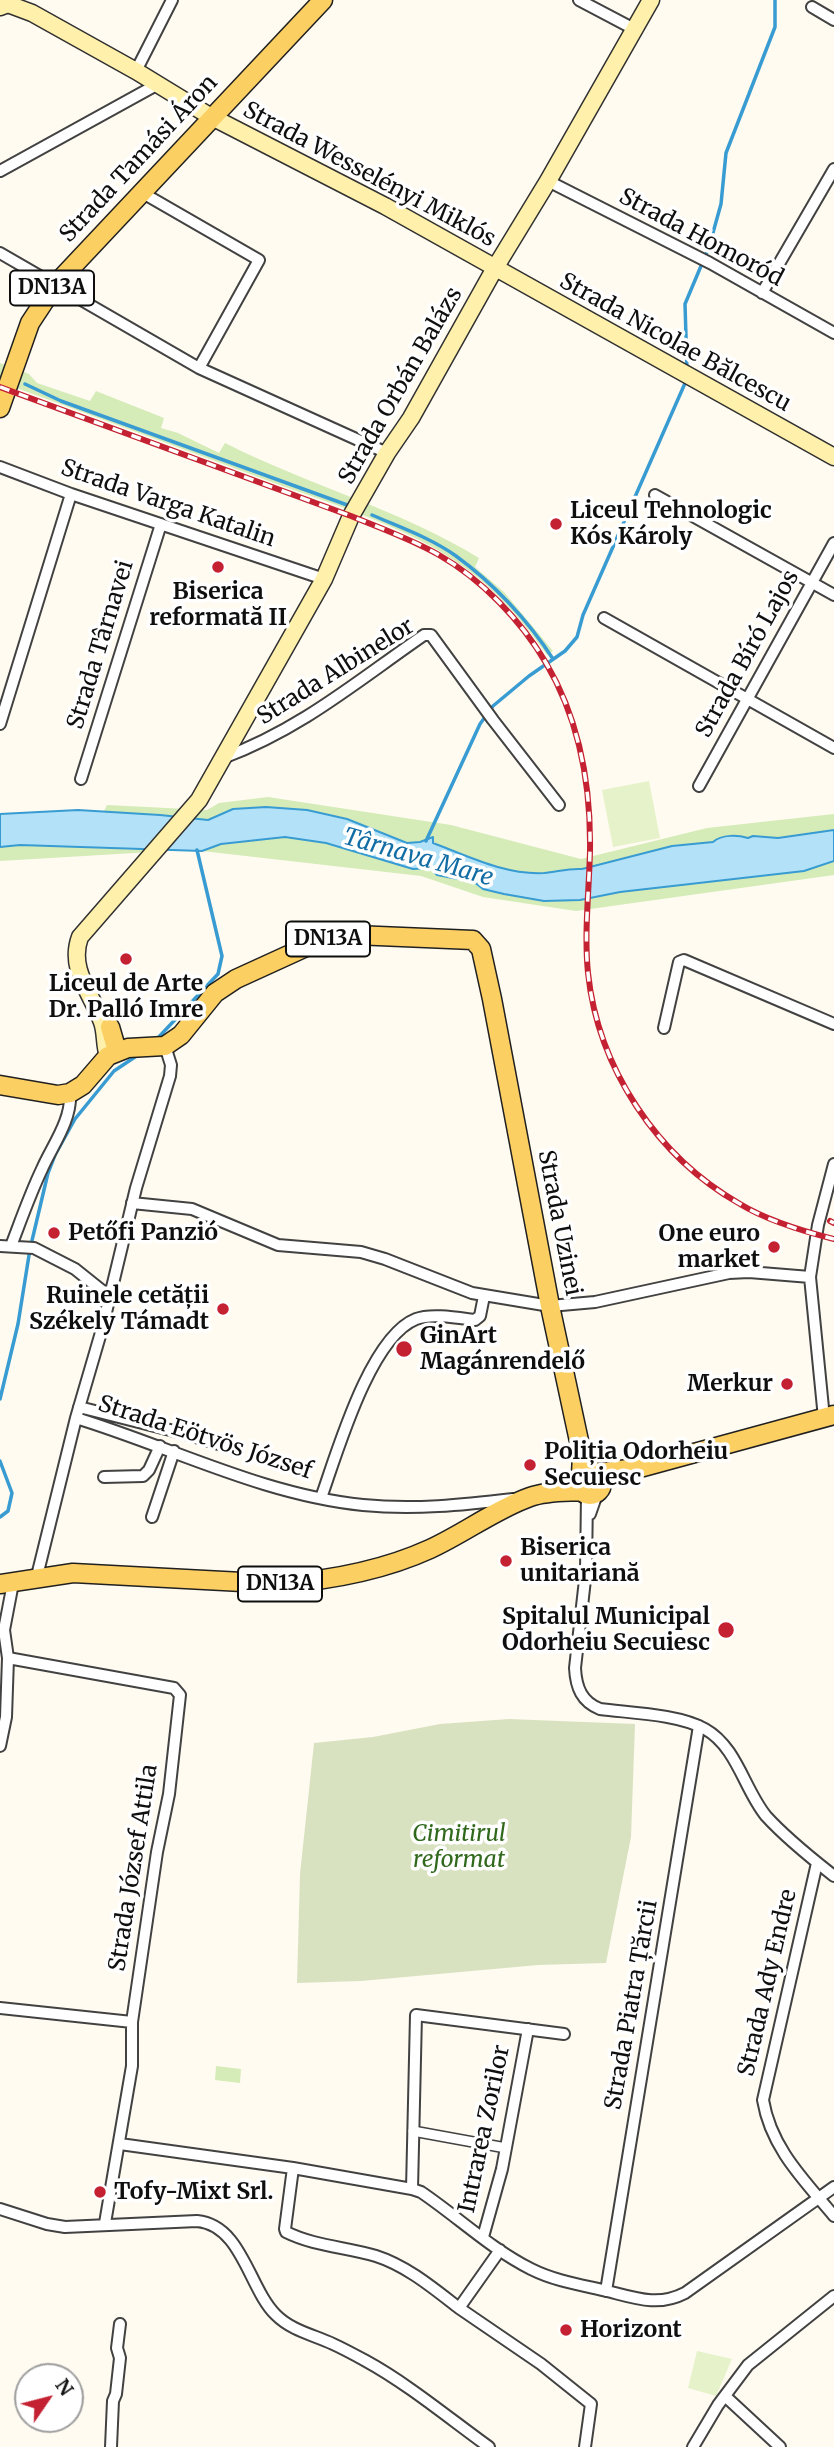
<!DOCTYPE html>
<html>
<head>
<meta charset="utf-8">
<style>
  body { margin:0 }
  #map { position:relative; width:834px; height:2447px; overflow:hidden; background:#fffbf0; font-family:Merriweather,serif }
  canvas { display:block }
  .north { position:absolute; left:14px; top:2363px; width:70px; height:70px; box-sizing:border-box; background:#fff; border:2px solid #9f9f9f; border-radius:50%; rotate:55deg; font-size:19px; font-weight:700; line-height:28px; text-align:center; color:#0f0f0f }
  .north::after { content:''; display:block; margin:auto; width:24px; height:32px; background:#c42132; clip-path:polygon(50% 0,100% 100%,50% 72%,0 100%) }
</style>
</head>
<body>
<div id="map">
<canvas width="834" height="2447"></canvas>
<div class="north">N</div>
</div>
<script>
const ctx = document.querySelector('canvas').getContext('2d');
ctx.lineJoin = 'round';
function fillPath(path, color) {
  ctx.fillStyle = color;
  ctx.fill(path, 'evenodd');
}
function strokePath(path, color, width, dash) {
  ctx.strokeStyle = color;
  ctx.lineWidth = width;
  ctx.lineCap = dash ? 'butt' : 'round';
  ctx.setLineDash(dash || []);
  ctx.stroke(path);
}
function write(font, color, halo, rows, align = 'center') {
  ctx.font = font + ' Merriweather,serif';
  ctx.lineWidth = 7;
  ctx.setLineDash([]);
  ctx.textBaseline = 'middle';
  ctx.strokeStyle = halo;
  ctx.fillStyle = color;
  for (const [text, x, y, turn = 0] of rows) {
    ctx.save();
    ctx.translate(x, y);
    ctx.rotate((+turn || 0) * Math.PI / 180);
    ctx.textAlign = isNaN(turn) ? turn : align;
    if (halo) ctx.strokeText(text, 0, 0);
    ctx.fillText(text, 0, 0);
    ctx.restore();
  }
}
const green = new Path2D(`
  M 0,363 L 29,374 L 37,383 L 90,401 L 96,391 L 164,418 L 161,428 L 178,433 L 219,453 L 225,443 C 308,485 399,509 479,558 L 475,567 L 504,592 L 553,651 L 547,655 C 525,623 496,590 464,567 C 408,527 338,506 274,483 C 183,449 91,415 0,382 Z
  M 268,797 L 451,825 L 581,859 L 707,828 L 834,814 L 834,830 L 778,838 L 753,836 L 748,838 C 738,835 722,834 713,842 L 672,846 L 582,869 C 568,868 557,872 544,873 C 505,875 468,856 433,843 L 433,837 L 420,842 L 407,843 L 387,837 L 371,827 L 266,807 L 233,809 L 208,820 L 104,811 L 107,805 L 207,810 L 219,803 Z
  M 285,837 L 326,843 L 413,869 L 431,868 L 474,882 L 488,890 L 544,901 L 580,900 L 620,892 L 804,871 L 834,861 L 834,875 L 576,911 L 483,897 L 421,876 L 202,851 L 221,844 Z
  M 20,845 L 168,851 L 0,861 L 0,847 Z
  M 216,2066 L 241,2069 L 240,2083 L 215,2080 Z`);
const cemetery = new Path2D(`
  M 509,1719 L 635,1724 L 631,1837 L 606,1963 L 538,1965 L 361,1981 L 297,1983 L 300,1874 L 314,1743 L 373,1737 L 440,1724 Z`);
const pitch = new Path2D(`
  M 649,781 L 660,838 L 613,847 L 602,790 Z
  M 697,2351 L 732,2359 L 716,2396 L 688,2388 Z`);
const water = new Path2D(`
  M 266,807 L 307,810 L 347,819 L 407,843 L 420,842 L 433,837 L 433,843 C 468,856 505,875 544,873 C 557,872 568,868 582,869 L 672,846 L 713,842 C 722,834 738,835 748,838 L 753,836 L 778,838 L 834,830 L 834,861 L 804,871 L 620,892 L 580,900 L 544,901 L 504,894 L 483,889 L 474,882 L 437,875 L 431,868 L 413,869 L 326,843 L 285,837 L 221,844 L 202,851 L 20,845 L 0,847 L 0,814 L 78,810 L 160,815 L 208,820 L 233,809 Z`);
const stream = new Path2D(`
  M 687,370 L 685,304 L 709,247 L 721,204 L 726,153 L 775,27 L 775,0
  M 25,384 L 61,401 L 350,506
  M 372,515 C 399,527 431,538 456,556 C 493,583 528,620 553,659
  M 426,841 L 480,724 L 493,706 L 529,676 L 565,651 L 577,637 L 583,615 L 686,381
  M 155,1041 L 218,974 L 222,956 L 197,850
  M 0,1399 L 18,1324 L 30,1249 L 48,1173 L 55,1155 L 75,1119 L 114,1071 L 138,1055
  M 0,1461 L 12,1493 L 8,1511 L 0,1517`);
const pedestrian = new Path2D(`
  M 413,2131 L 506,2148`);
const minor = new Path2D(`
  M 579,0 L 634,29
  M 812,7 L 834,20
  M 136,71 L 172,0
  M 0,171 L 158,84
  M 548,181 L 710,263 L 834,333
  M 141,192 L 259,260 L 199,368
  M 0,253 L 199,368 L 387,453
  M 762,293 L 834,169
  M 0,467 L 71,494 L 324,579
  M 655,495 L 834,595
  M 604,618 L 834,748
  M 0,724 L 71,494
  M 223,758 C 301,729 356,682 424,635 L 431,635 L 493,720 L 559,805
  M 81,779 L 161,524
  M 699,786 L 834,543
  M 664,1028 L 679,962 L 684,960 L 834,1024
  M 132,1203 L 192,1209 L 278,1245 L 361,1252 L 385,1259 L 472,1293 L 550,1306 L 595,1302 L 729,1273 L 749,1272 L 810,1277
  M 0,1246 L 34,1248 L 75,1269 L 110,1297
  M 11,1246 C 21,1220 30,1194 42,1169 C 52,1146 72,1120 70,1093
  M 79,1407 L 186,1434 L 232,1448
  M 76,1418 C 171,1447 263,1495 363,1505 C 413,1510 463,1505 513,1499
  M 824,1418 L 810,1277 L 818,1225 L 834,1164
  M 104,1477 L 143,1476 L 149,1470 L 160,1446
  M 587,1494 L 586,1571 L 575,1668 C 576,1688 582,1702 600,1709 C 631,1713 678,1714 705,1729 C 737,1747 744,1789 766,1816 C 786,1838 811,1858 834,1876
  M 321,1498 C 337,1453 370,1337 416,1319 C 431,1313 459,1318 475,1320 L 480,1316 L 484,1296
  M 590,1514 L 598,1491
  M 152,1517 L 174,1451
  M 36,1580 L 76,1418 L 102,1329 L 136,1188 L 170,1076 L 171,1065 L 165,1046
  M 8,1658 L 174,1688 L 180,1695 L 169,1794 L 157,1852 L 132,2022 L 132,2066 L 105,2223
  M 0,1746 L 6,1717 L 8,1658 L 4,1630 L 13,1583
  M 817,1863 L 763,2100 C 771,2148 804,2180 834,2216
  M 0,2008 L 132,2022
  M 120,2144 L 293,2168 L 412,2189 L 421,2192 C 458,2217 491,2249 531,2269 C 555,2281 581,2285 607,2291 C 635,2298 658,2307 685,2293 L 834,2187
  M 293,2168 L 285,2229 L 286,2232 C 314,2246 346,2247 376,2256 C 407,2266 433,2288 459,2308
  M 412,2189 L 416,2015 L 564,2034
  M 0,2209 L 47,2224 L 65,2227 L 197,2221 C 242,2225 249,2289 276,2315 C 292,2331 314,2335 333,2344 C 344,2349 355,2355 366,2361 C 408,2384 450,2419 489,2447
  M 483,2237 L 502,2169 L 528,2029
  M 500,2250 L 459,2308 L 541,2364 L 591,2404 L 585,2447
  M 606,2291 L 699,1726
  M 725,2396 L 780,2447
  M 111,2447 L 113,2401 L 116,2394 L 120,2358 L 117,2348 L 120,2324
  M 693,2447 L 718,2405 L 748,2365 L 834,2296`);
const secondary = new Path2D(`
  M 0,7 L 8,4 L 32,13 L 136,71 L 208,115 L 385,206 L 834,457
  M 108,1056 C 104,1045 106,1033 102,1022 C 92,994 68,969 80,937 L 199,800 L 324,579 L 351,516 L 387,453 L 411,418 L 495,268 L 548,181 L 651,0`);
const primary = new Path2D(`
  M 0,408 L 30,323 L 55,285 L 323,0
  M 110,1027 L 117,1051
  M 0,1085 L 58,1095 L 70,1093 L 83,1085 L 108,1056 L 128,1048 L 165,1046 L 181,1035 L 215,993 L 236,979 L 317,942 L 335,937 L 355,935 L 473,940 L 481,949 L 492,999 L 550,1306 L 582,1455 L 581,1475
  M578 1483a12 12 0 1 1 24 0a12 12 0 1 1-24 0Z
  M 598,1473 L 643,1467 L 834,1415
  M 0,1584 L 73,1573 L 280,1584 C 331,1580 384,1570 430,1549 C 463,1534 496,1509 530,1497 C 546,1491 565,1492 583,1491`);
const rail = new Path2D(`
  M 0,387 L 351,516 C 380,528 411,539 439,555 C 481,579 521,620 546,663 C 579,719 591,786 590,851 C 589,892 584,933 588,973 C 598,1068 657,1157 740,1204 C 768,1221 802,1231 834,1239
  M 830,1221 L 834,1223`);
const markers = [
  [556,524,7,"#c42132"],
  [218,567,7,"#c42132"],
  [126,959,7,"#c42132"],
  [54,1233,7,"#c42132"],
  [774,1247,7,"#c42132"],
  [223,1309,7,"#c42132"],
  [404,1349,9,"#c42132"],
  [787,1384,7,"#c42132"],
  [530,1465,7,"#c42132"],
  [506,1561,7,"#c42132"],
  [726,1630,9,"#c42132"],
  [100,2192,7,"#c42132"],
  [566,2330,7,"#c42132"]
];
const shields = [
  [52,288,84],
  [328,939,84],
  [280,1584,84]
];
const shieldNames = [
  ["DN13A",52,288],
  ["DN13A",328,939],
  ["DN13A",280,1584]
];
const streetNames = [
  ["Strada Tamási Áron",139,159,-47],
  ["Strada Wesselényi Miklós",369,175,28],
  ["Strada Homoród",701,238,28],
  ["Strada Nicolae Bălcescu",675,343,29],
  ["Strada Orbán Balázs",401,386,-60],
  ["Strada Varga Katalin",168,504,19],
  ["Strada Târnavei",101,645,-73],
  ["Strada Bíró Lajos",748,654,-61],
  ["Strada Albinelor",336,672,-32],
  ["Strada Uzinei",559,1223,79],
  ["Strada Eötvös József",205,1438,18],
  ["Strada József Attila",134,1868,-81],
  ["Strada Ady Endre",768,1983,-77],
  ["Strada Piatra Țărcii",632,2005,-80],
  ["Intrarea Zorilor",485,2129,-78]
];
const poiNames = [
  ["Liceul Tehnologic",570,511],
  ["Kós Károly",570,537],
  ["Biserica",218,592,"center"],
  ["reformată II",218,618,"center"],
  ["Liceul de Arte",126,984,"center"],
  ["Dr. Palló Imre",126,1010,"center"],
  ["Petőfi Panzió",68,1233],
  ["One euro",760,1234,"right"],
  ["market",760,1260,"right"],
  ["Ruinele cetății",209,1296,"right"],
  ["Székely Támadt",209,1322,"right"],
  ["GinArt",420,1336],
  ["Magánrendelő",420,1362],
  ["Merkur",773,1384,"right"],
  ["Poliția Odorheiu",544,1452],
  ["Secuiesc",544,1478],
  ["Biserica",520,1548],
  ["unitariană",520,1574],
  ["Spitalul Municipal",710,1617,"right"],
  ["Odorheiu Secuiesc",710,1643,"right"],
  ["Tofy-Mixt Srl.",114,2192],
  ["Horizont",580,2330]
];
const parkNames = [
  ["Cimitirul",459,1834],
  ["reformat",459,1860]
];
const waterNames = [
  ["Târnava Mare",418,858,16]
];
fillPath(green, '#d5ebb8');
fillPath(cemetery, '#d9e2c0');
fillPath(pitch, '#e6f2ca');
fillPath(water, '#b3e2f8');
strokePath(water, '#389cd2', 2);
strokePath(stream, '#389cd2', 3.5);
strokePath(pedestrian, '#424242', 12);
strokePath(minor, '#424242', 14);
strokePath(secondary, '#313131', 19);
strokePath(primary, '#202020', 21);
strokePath(pedestrian, '#fff', 9);
strokePath(minor, '#fff', 10);
strokePath(secondary, '#fff1ab', 16);
strokePath(primary, '#fccf63', 18);
strokePath(rail, '#c42132', 6);
strokePath(rail, '#fff', 3.5, [10]);
for (const [x, y, r, color] of markers) {
  const dot = new Path2D();
  dot.arc(x, y, r, 0, 2 * Math.PI);
  ctx.fillStyle = color;
  ctx.fill(dot);
  strokePath(dot, '#fff', 2.5);
}
for (const [x, y, w] of shields) {
  const box = new Path2D();
  box.roundRect(x - w / 2, y - 17.5, w, 35, 5);
  ctx.fillStyle = '#fff';
  ctx.fill(box);
  strokePath(box, '#0f0f0f', 2);
}
write('bold 21px', '#0f0f0f', null, shieldNames);
write('23px', '#0f0f0f', '#fff', streetNames);
write('bold 23px', '#0f0f0f', '#fff', poiNames, 'left');
write('italic 23px', '#30691c', '#fff', parkNames);
write('italic 24px', '#136da5', '#fff', waterNames);
</script>
</body>
</html>
